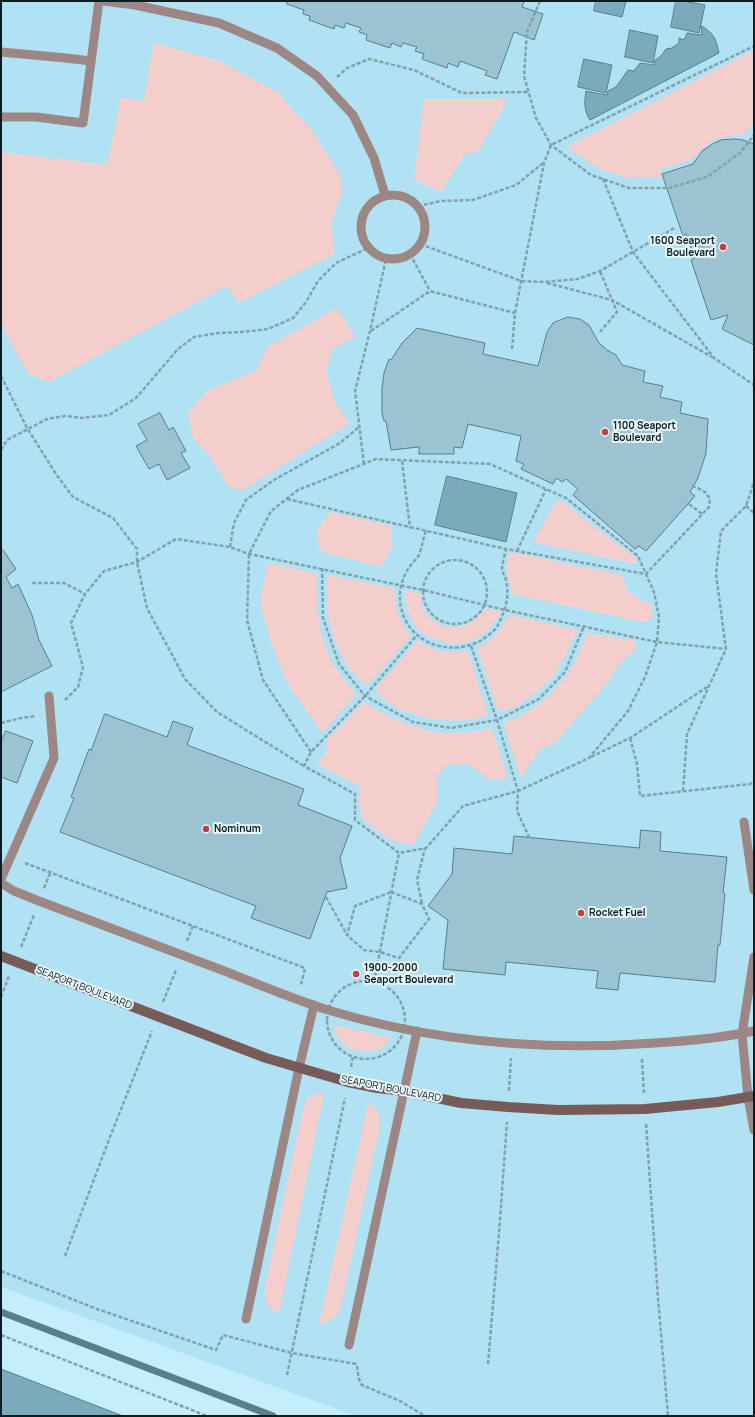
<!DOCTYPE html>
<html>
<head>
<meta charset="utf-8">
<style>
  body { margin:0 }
  #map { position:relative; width:755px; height:1417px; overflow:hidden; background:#c5eefc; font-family:Manrope,sans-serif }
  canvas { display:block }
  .frame { position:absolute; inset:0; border:2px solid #0c1c21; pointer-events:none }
</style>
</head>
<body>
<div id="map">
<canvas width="755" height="1417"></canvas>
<div class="frame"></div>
</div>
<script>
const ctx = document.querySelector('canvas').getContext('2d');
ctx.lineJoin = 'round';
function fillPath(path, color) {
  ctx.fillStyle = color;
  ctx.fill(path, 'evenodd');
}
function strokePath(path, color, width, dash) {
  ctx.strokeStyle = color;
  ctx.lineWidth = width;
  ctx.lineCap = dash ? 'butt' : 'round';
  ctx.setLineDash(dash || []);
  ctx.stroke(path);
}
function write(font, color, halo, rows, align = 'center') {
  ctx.font = font + ' Manrope,sans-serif';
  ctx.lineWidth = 4;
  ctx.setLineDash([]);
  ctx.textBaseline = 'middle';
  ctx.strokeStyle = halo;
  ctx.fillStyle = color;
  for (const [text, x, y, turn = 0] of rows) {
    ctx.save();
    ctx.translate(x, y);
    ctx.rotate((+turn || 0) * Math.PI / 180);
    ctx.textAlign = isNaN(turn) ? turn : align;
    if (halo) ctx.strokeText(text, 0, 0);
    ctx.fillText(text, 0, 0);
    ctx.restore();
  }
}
const built = new Path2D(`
  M 1,1 L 754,1 L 754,1416 L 356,1416 L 1,1287 Z`);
const green = new Path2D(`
  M 154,43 L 219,61 L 277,92 L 313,132 L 340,175 L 342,193 L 331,224 L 335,254 L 238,303 L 227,286 L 49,382 L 28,374 L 1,324 L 1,152 L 107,165 L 121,98 L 144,101 Z
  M 754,50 L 754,123 L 743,135 L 730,136 L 711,141 L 691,160 L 660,169 L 664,177 L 628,178 L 597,168 L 567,147 Z
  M 424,99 L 508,99 L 479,151 L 465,154 L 441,192 L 414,180 Z
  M 337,308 L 355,337 L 332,349 L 326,370 L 334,401 L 349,424 L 243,490 L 229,488 L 211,458 L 193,438 L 188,413 L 207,391 L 256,371 L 267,347 Z
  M 558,499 L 636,558 L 636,564 L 532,542 Z
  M 330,512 L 391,526 L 392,547 L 381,567 L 319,551 L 317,529 Z
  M 510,552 L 622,575 L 627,590 L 641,601 L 651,603 L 653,618 L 642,622 L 512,594 L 506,570 Z
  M 268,563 L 317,574 C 316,601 317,630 329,656 C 335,670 347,682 356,694 L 322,733 L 288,684 L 271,643 L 260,601 Z
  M 327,575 L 394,588 C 396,610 398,618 411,636 L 367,686 L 351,671 L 339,652 L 332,631 L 327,610 Z
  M 404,590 L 421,594 C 421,598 421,603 422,607 C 424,613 431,619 437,623 C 455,633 474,625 485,608 L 501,612 C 488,635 468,650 441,641 C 433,639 424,636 419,630 C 409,619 406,605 404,590 Z
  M 509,615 L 578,630 L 567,652 L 555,674 L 537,692 L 514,708 L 498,711 L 477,648 C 494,638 499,633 509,615 Z
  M 587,633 L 635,641 L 636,650 L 622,661 L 601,691 L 576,718 L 557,742 L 540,749 L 521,778 L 503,723 C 531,714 557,693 572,667 C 579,657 582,644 587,633 Z
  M 418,640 C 435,654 448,653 468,651 L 488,715 C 460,726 416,720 390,704 C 384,701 379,694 375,689 Z
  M 364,702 C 405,728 443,741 492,728 L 508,779 L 487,779 L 481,773 L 466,764 L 447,765 L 437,775 L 438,800 L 413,845 L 391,840 L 375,829 L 363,819 L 359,804 L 360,787 L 317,764 L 320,759 L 327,751 L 326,741 Z
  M 333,1025 L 391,1038 L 381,1049 C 368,1051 351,1054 341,1042 C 338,1038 335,1030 333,1025 Z
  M 324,1093 L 279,1313 C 264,1306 265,1300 265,1286 L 303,1110 L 307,1098 Z
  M 368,1104 L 376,1108 L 379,1118 L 379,1131 L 340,1310 L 333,1319 L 319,1324 Z`);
const water = new Path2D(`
  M 596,1 L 626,1 L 622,17 L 594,11 Z
  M 676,1 L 683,1 L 705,5 L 699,33 L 671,27 Z
  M 702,26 C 715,35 716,39 719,53 L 590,120 C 584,110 584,103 586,91 L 607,95 L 608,91 L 616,87 L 628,70 L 634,71 L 640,63 L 654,65 L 655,60 L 661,56 L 666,49 L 672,48 L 679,43 L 679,38 L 684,40 L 687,33 L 701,35 Z
  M 630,30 L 658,36 L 653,63 L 625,57 Z
  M 584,59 L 612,65 L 606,93 L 578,87 Z
  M 447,476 L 517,493 L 506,542 L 435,525 Z
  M 1,1369 L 123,1416 L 1,1416 Z`);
const stream = new Path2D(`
  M 1,1312 L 273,1416`);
const building = new Path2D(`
  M 288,1 L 524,1 L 522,7 L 543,14 L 534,40 L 514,32 L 497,79 L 485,75 L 487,71 L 460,61 L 458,67 L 448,63 L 447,68 L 422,59 L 424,54 L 415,51 L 417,47 L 403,43 L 401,47 L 392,43 L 390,48 L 366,40 L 367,35 L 359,32 L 361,28 L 346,23 L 344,28 L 335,25 L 334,29 L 309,20 L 310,16 L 303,14 L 304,10 L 287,4 Z
  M 735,139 L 743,140 L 754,144 L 754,345 L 722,329 L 728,315 L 711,320 L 691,260 L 695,258 L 686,234 L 683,236 L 662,174 L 693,164 L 702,151 L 714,143 L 721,140 Z
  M 568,317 L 580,319 L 589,325 L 599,343 L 607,350 L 616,355 L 622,365 L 645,371 L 643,382 L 663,386 L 660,397 L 682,402 L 680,413 L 708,419 L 706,453 L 698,478 L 690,492 L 695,496 L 646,551 L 639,546 L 635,549 L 573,495 L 578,489 L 566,479 L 563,482 L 556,478 L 553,484 L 521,469 L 524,464 L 516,461 L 521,436 L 468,424 L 462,448 L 454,447 L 454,454 L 419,454 L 419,447 L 391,450 L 386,421 L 384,421 L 382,413 L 382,388 L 384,373 L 389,359 L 391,360 L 402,343 L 417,328 L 485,343 L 483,354 L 538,366 L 547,332 L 553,323 Z
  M 160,413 L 169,430 L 173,427 L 186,451 L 181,453 L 190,468 L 167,480 L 159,464 L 149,469 L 136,446 L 147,440 L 138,424 Z
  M 3,550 L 16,569 L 6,577 L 12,588 L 18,584 L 32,615 L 39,640 L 52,666 L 1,692 L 1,551 Z
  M 105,714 L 167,737 L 173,721 L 193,728 L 187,745 L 304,789 L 298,805 L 352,826 L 340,858 L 347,888 L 327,892 L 310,939 L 251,918 L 256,906 L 60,832 L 74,798 L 71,797 L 89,749 L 91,750 Z
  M 6,731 L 33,741 L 17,783 L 1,777 L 1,743 Z
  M 641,830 L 661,832 L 660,851 L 727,857 L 723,893 L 725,894 L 720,945 L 718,945 L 715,982 L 620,973 L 618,990 L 596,988 L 598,971 L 506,962 L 505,975 L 443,969 L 448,920 L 428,906 L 452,874 L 454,848 L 512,854 L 514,836 L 639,848 Z`);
const path = new Path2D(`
  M 540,1 L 527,32 L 524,76 L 536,118 L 551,145 L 591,175 L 629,188 L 669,188 L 707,177 L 740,153 L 754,135
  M 337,77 L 347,68 L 369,59 L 414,70 L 462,93 L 529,92
  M 603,179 L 633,252 L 714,358 L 754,385
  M 418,206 L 441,201 L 473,200 L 516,185 L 543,163
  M 420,244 L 521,281 L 544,282 L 578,279 L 600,271 L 676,227
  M 410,254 L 430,291
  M 547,283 L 612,300 L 712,357
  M 371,331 L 430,291 L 515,313
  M 600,332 L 617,312 L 600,271
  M 512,349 L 515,313 L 544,163 L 551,145 L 754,46
  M 1,376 L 27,428 L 56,474 L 73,497 L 113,518 L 137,549 L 137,562 L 147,608 L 185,679 L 217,712 L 304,766
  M 1,450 L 7,440 L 47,419 L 65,416 L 81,418 L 109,415 L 136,398 L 178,349 L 194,337 L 218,333 L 242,332 L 268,329 L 293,318 L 306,302 L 318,281 L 336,263 L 368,248
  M 402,461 L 410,528
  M 364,464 L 355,391 L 370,331 L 386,259
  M 287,499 L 506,549 L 646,574 L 709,507 L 710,499 L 705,492 L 693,486
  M 689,504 L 702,514
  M 746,506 L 754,513
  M 426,531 C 423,539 422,547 419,555 C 416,560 411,564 408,569 C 401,580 398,595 401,607 C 408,643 449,657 480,641 C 486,637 494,632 498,625 C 505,611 510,597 506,581 C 506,577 503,574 502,570 C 502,563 505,555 506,549
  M 230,547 L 234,523 L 246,500 L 274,480 L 340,443 L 359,427
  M 517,551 L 546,489
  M423 592a32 32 0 1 1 64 0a32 32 0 1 1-64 0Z
  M 322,568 L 323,618 L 339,664 L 365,696 L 413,722 L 451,728 L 497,720 L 539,699 L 565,672 L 584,626
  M 32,583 L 64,583 L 85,594
  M 471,646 L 497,720 L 518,791 L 517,811 L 530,839
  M 65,700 L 78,687 L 83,667 L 71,623 L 85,594 L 104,571 L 137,562 L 176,539 L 230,547 L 249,554 L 423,590 L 505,610 L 657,642 L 726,649
  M 1,723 L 21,718 L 36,716
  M 630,738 L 637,764 L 640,796 L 750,784 L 754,782
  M 311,752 L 263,680 L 247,620 L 249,554 L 271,511 L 298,490 L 376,459 L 490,464 L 566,498 L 638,556 L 654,592 L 659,617 L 657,642 L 645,677 L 628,711 L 589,758 L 518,791 L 463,806 L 426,848 L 399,853 L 355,820 L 355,794 L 304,766 L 311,752 L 365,696 L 417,635
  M 591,757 L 630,738 L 710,685
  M 683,791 L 687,734 L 726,649 L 716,574 L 721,531 L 746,506 L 754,482
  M 25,863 L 305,968 L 301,985
  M 44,888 L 51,871
  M 391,892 L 422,904 L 429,919 L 399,958 L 380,952 L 364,950 L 347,935 L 355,906 Z
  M 326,897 L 347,935
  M 422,903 L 417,880 L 425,848
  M 187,941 L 193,926
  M 21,947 L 34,915
  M327 1020a39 39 0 1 1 78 0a39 39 0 1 1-78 0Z
  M 374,982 L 399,853
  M 1,997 L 9,976
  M 163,1002 L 176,970
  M 642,1059 L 644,1094
  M 351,1067 L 353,1056
  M 509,1091 L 511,1058
  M 646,1124 L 658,1298 L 668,1416
  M 65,1256 L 110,1137 L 152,1031
  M 1,1271 L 97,1309 L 216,1350 L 223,1335 L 292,1353 L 356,1364 C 359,1371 357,1379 362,1385 L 400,1401 L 425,1416
  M 1,1335 L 207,1416
  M 488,1364 L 499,1233 L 507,1122
  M 287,1375 L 345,1098`);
const lane = new Path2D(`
  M 103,1 L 135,5 L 219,23 L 277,48 L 317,76 L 353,115 L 374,158 L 385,195
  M 1,52 L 66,58 L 91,61
  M 1,117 L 36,117 L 83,123 L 99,1
  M361 227a32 32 0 1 1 64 0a32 32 0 1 1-64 0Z
  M 744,822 L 754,890
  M 1,879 L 54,758 L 49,696
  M 1,883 L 14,891 L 39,901 C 102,925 164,948 227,972 C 260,985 293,999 328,1010 C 433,1042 545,1051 655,1043 C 688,1041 721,1038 754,1031
  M 754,957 L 742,1034 L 748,1097 L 754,1130
  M 246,1319 L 299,1068 L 314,1005
  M 349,1345 L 417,1031`);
const secondary = new Path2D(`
  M 1,956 L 266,1058 L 348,1082 L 377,1088 L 404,1091 L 461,1103 L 508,1107 L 558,1110 L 645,1109 L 718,1102 L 754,1096`);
const markers = [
  [723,247,4,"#cb3c3c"],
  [605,432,4,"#cb3c3c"],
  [206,829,4,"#cb3c3c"],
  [581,913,4,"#cb3c3c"],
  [356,974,4,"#cb3c3c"]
];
const poiNames = [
  ["1600 Seaport",715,241,"right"],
  ["Boulevard",715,253,"right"],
  ["1100 Seaport",613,426],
  ["Boulevard",613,438],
  ["Nominum",214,829],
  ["Rocket Fuel",589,913],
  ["1900-2000",364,968],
  ["Seaport Boulevard",364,980]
];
const streetNames = [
  ["SEAPORT BOULEVARD",84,988,21],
  ["SEAPORT BOULEVARD",391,1089,11]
];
fillPath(built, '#b1e2f3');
fillPath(green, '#f4cecb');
fillPath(water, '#7baaba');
strokePath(water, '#5a7f8c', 1);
strokePath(stream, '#5a7f8c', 7);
fillPath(building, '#9bc3d1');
strokePath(building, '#587e8a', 1);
strokePath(path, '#81a1ac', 2.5, [4, 2]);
strokePath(lane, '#9c8785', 9);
strokePath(secondary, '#775b58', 10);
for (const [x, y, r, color] of markers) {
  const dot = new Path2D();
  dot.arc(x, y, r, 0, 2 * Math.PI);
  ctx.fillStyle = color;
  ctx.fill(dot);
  strokePath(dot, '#e7f7fc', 1.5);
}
write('bold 10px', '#0c1c21', '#e7f7fc', poiNames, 'left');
write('10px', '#0c1c21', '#e7f7fc', streetNames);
</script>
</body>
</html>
